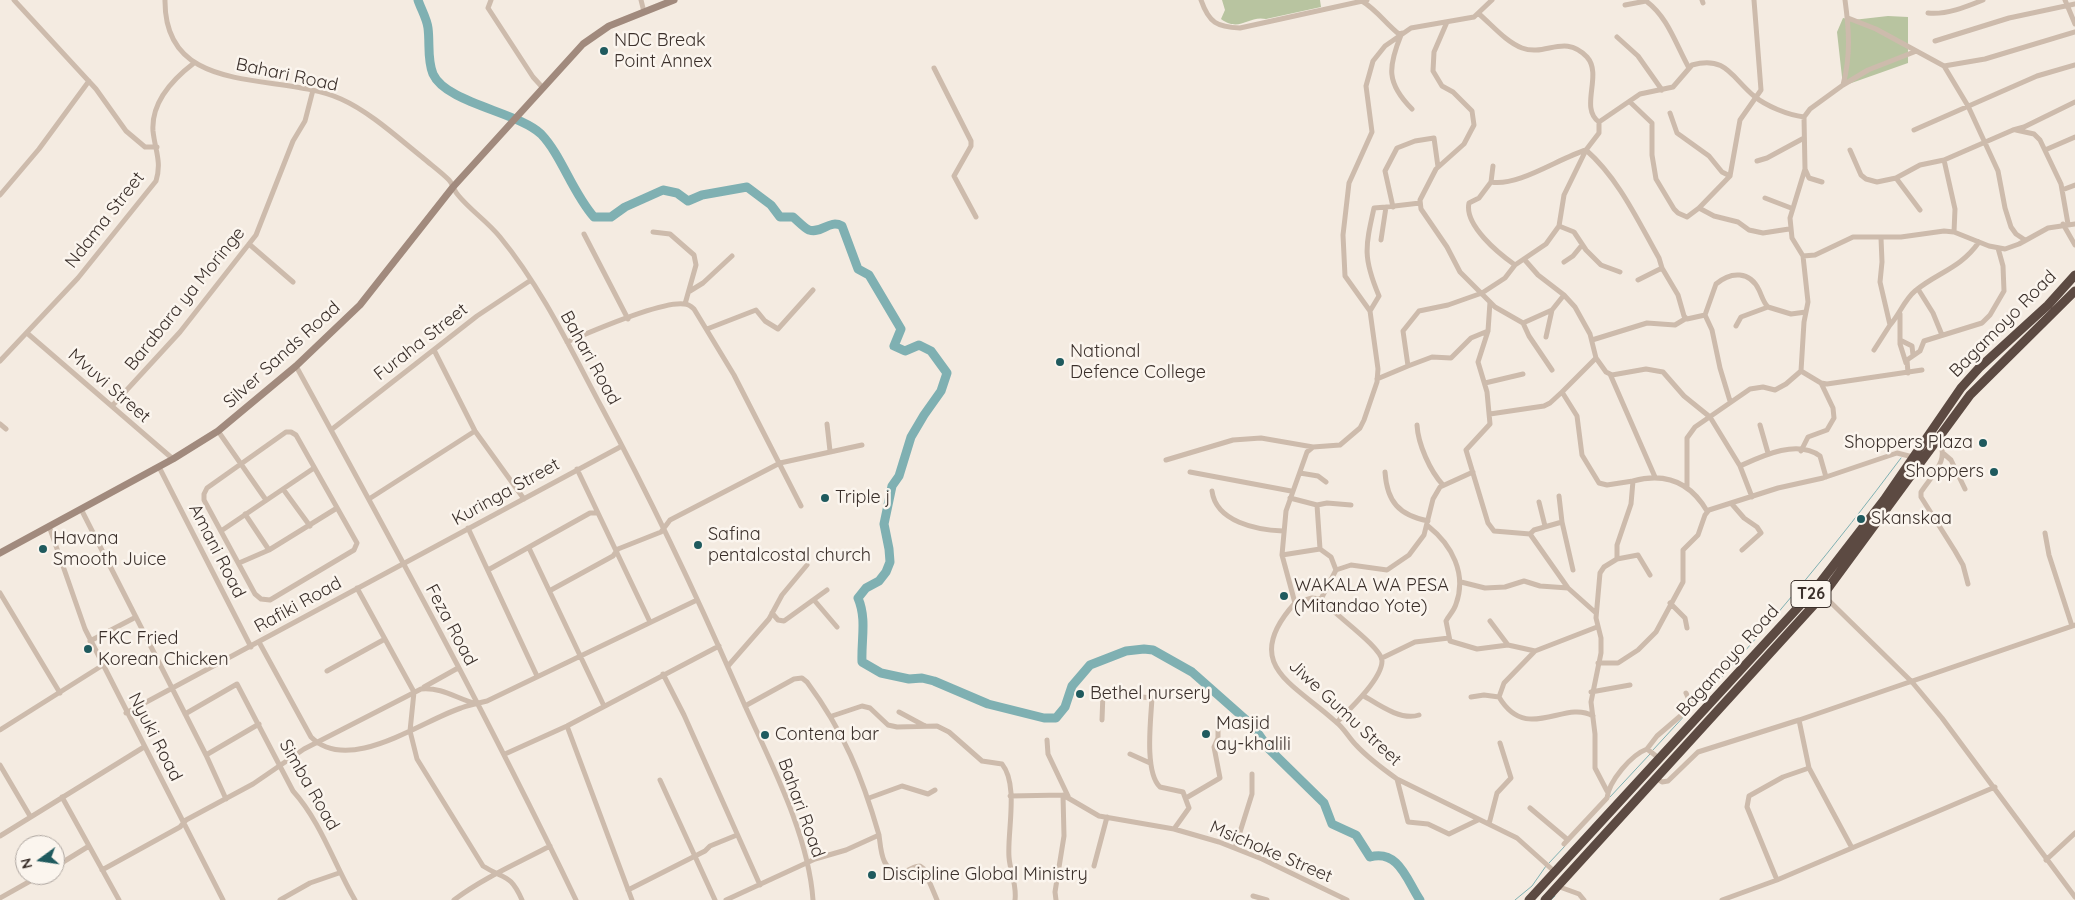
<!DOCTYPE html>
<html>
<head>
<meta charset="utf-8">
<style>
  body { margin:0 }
  #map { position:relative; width:2075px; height:900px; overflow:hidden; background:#f4ebe1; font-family:Quicksand,sans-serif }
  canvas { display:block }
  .north { position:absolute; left:15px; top:835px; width:50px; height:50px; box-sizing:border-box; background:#fbf5ee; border:1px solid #aea6a0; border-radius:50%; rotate:256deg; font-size:14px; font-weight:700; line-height:20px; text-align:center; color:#3b302b }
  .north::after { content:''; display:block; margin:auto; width:18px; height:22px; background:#1f5a5e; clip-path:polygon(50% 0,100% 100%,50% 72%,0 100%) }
</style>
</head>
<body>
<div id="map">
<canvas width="2075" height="900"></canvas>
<div class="north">N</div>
</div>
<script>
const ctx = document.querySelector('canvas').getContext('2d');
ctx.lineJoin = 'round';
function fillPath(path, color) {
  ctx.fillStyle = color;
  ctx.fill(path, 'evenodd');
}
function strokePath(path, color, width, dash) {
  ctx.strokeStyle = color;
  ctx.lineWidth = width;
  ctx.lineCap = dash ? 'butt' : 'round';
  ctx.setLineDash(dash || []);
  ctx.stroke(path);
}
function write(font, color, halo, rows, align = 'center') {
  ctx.font = font + ' Quicksand,sans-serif';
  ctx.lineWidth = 5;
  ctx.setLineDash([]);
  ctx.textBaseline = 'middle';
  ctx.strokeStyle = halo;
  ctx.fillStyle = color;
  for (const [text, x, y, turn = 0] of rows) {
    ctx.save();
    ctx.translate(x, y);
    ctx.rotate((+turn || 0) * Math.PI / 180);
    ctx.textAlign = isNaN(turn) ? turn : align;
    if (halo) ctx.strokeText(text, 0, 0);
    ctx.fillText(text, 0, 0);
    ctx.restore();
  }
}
const green = new Path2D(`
  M 1222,0 L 1320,0 L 1321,7 L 1266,19 C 1248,15 1240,33 1221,19 L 1225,10 Z
  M 1888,16 L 1908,17 L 1908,63 L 1843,86 L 1837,32 L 1843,18 L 1853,20 Z`);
const stream = new Path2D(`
  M 1694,707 C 1768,628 1836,545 1901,458
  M 1653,750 L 1687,713
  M 1610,797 L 1650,754
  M 1549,863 L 1565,846
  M 1515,900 L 1532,886 L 1546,866
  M 1551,900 L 1555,896`);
const river = new Path2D(`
  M 418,0 C 421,9 427,19 428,28 C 430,43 427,60 433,74 C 446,103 518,112 541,134 C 562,156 572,192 594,217 L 611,217 L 625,207 L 663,190 L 677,193 L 688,201 L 702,195 L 747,187 L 771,205 L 780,217 L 793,217 C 798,221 804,228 809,230 C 822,234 829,219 842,226 L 858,269 L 869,275 L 901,329 L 894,346 L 905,351 L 919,345 L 931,351 L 947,373 L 941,391 L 924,415 L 911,437 L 899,476 L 892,486 L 884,524 L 889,549 L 890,562 L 886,572 L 879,581 L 866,588 L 858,598 C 867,619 861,640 862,662 L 881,673 L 909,679 L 922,678 L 934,681 L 988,704 L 1044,718 L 1056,718 L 1065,707 L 1072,686 L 1090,665 L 1126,651 L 1144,649 L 1153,650 L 1192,672 L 1253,726 L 1269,749 L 1324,803 L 1332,824 L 1356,835 L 1370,857 C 1399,849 1407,881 1420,900`);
const street = new Path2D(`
  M 14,0 L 96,89 L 126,131 L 145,147 L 157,147
  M 165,0 C 164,99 279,71 341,99 C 370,112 397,137 422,157 C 430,164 441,172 449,180 C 453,184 454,191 458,195 C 470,210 487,221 500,237 C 542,288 571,350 602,408 C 652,501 696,594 738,690 C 766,755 808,829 813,900
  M 491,0 L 488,8 L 533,77 L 543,88
  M 641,0 L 644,12
  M 1201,0 C 1209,23 1217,27 1240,28 L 1367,0
  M 1492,0 L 1474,17 L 1411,28 L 1385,46 L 1373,61 L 1366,86 L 1372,132 L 1349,183 L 1343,235 L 1345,276 L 1370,311 L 1378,369 L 1377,382 L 1364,420 L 1360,428 L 1340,445 L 1313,447 L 1307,452 L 1286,511 L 1282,555 L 1295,603 C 1239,665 1295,684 1336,722 C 1344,728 1349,738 1356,745 C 1368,758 1383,769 1397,779 L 1517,838 L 1555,872
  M 1702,0 L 1703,3
  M 1845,0 C 1849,29 1851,55 1843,85 L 1810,109 L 1804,117 L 1805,169 L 1790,218 L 1792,238 L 1803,256 L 1815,255 L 1853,237 L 1901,237 L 1944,231 L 1954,232 L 1989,246 L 2005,249 L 2019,244 L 2048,228 L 2075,224
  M 2065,0 L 2075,24
  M 1362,1 C 1377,10 1386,24 1399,34 L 1402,33
  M 1625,5 L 1646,1 C 1668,17 1676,45 1689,68
  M 1928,13 C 1946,15 1966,7 1983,0
  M 1479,14 C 1492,25 1506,42 1522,48 C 1546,57 1564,33 1587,57 C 1603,75 1579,108 1599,122
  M 1848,18 L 1876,29 L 1944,66 L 1968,106 L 1998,171 L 2005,208 L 2011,227 L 2016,234 L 2025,240
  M 1447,22 L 1434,52 L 1433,71 L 1442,86 L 1453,92 L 1472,111 L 1474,125 L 1464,144 L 1436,169 L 1420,200 L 1421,209 L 1447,247 L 1460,272 L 1495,307 L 1523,323 L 1552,310 L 1564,295
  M 1401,35 C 1388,67 1386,83 1412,109
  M 1617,37 L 1638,56 L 1662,90
  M 1935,41 L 2009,18 L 2075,4
  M 1944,66 L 1985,59 L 2075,32
  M 934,68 L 971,141 L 971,146 L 954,176 L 976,217
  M 1843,85 L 1868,70 L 1914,52
  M 1630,102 L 1652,123 L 1652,155 L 1656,179 L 1674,209 L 1678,213 L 1687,217 L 1699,208 L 1730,176 L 1740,120 L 1761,90 L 1754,0
  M 1670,113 L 1677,133 L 1709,156 L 1722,172 L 1730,176
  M 1914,130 L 2037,76 L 2075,65
  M 2016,130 L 2034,134 L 2040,140 L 2061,184 L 2068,224
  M 1850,150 L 1861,175 L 1866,179 L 1877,182 L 1896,178 L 1920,165 L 1944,160 L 2013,130 L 2024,127 L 2075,102
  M 2045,150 L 2075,137
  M 1944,160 L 1955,209 L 1954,232
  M 1757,161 L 1767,158 L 1804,138
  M 1493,166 L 1491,182 L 1479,198 L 1469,203 C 1464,225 1498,253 1515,265
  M 1805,169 L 1809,178 L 1822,182
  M 1896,178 L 1920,210
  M 1491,182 C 1518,187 1559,158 1586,150 C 1619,179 1638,221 1659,258 L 1662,268
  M 2062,190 L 2075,185
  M 0,195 L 39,149 L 89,81
  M 1765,198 L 1791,208
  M 1393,207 L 1385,171 L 1397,148 L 1415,141 L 1434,138 L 1438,167
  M 1699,208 L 1714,216 L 1738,222 L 1749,230 L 1763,233 L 1789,229
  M 2063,224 L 2075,245
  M 1559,226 L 1574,232 L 1586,250 L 1601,265 L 1620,272
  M 653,232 L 670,234 L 694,255 L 696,265 L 685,304
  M 584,234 L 628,319
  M 1381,240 L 1386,207 L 1420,203
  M 249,244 L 293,282
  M 1803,256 L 1808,302 L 1804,322 L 1801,371 L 1821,383 L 1827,384 L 1922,370
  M 1524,259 L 1538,275 L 1564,295 L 1575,307 L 1590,334 L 1596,358 L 1606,372 L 1612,375 L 1646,369 L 1663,372 L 1684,396 L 1710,417 L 1740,466 L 1752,497
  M 1564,262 L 1573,256 L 1582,245
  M 1638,280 L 1662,268 L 1678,295 L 1684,316 L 1687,319 L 1705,315 L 1716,284 C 1731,271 1750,271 1759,290 C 1762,296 1763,302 1768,307 L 1791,314 L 1806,312
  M 1918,289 L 1933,313 L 1942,335
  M 690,291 L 703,283 L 732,256
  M 1490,302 L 1488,331 L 1478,362 L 1487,392 L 1490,424 L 1466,450 L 1488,523 L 1494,531 L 1530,534 L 1568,588 L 1596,613
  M 1370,311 L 1379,296 C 1363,258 1365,248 1374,208 L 1386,207
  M 1900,314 L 1900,344 L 1906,363
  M 1705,315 L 1712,330 L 1720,368 L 1730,401
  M 1523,323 L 1529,336 L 1552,370
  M 1890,325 C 1899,315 1905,299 1915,291 C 1938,272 1960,269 1979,242
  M 1736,326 L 1741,317 L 1768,307
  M 707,329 L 756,310 L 765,321 L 778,329 L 813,290
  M 27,333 L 173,459
  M 1546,337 L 1552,310
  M 1592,340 L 1647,323 L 1675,325 L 1685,319
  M 1900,340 L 1912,346 L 1913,355
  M 567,342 C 590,332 662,301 684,304 C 688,304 691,306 694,309 L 734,375 L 801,506
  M 434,350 L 475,431 L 524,499
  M 1874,350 L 1890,325 L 1880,282 L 1882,262 L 1881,238
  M 1596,358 L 1562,392 L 1577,416 L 1582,455 L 1599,483 L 1607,485 L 1633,481
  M 0,361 L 78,278 L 156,181 C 162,162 155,150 153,131 C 151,102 173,79 194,63
  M 296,366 C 393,543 489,719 576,900
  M 1408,366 L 1432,357 L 1451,358 L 1471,338 L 1488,331
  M 1908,373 L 1907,360 L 1920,351 L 1924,341 L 1982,323 L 1990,315 L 2004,291 L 2003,266 L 1998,248
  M 1610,374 L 1655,477
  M 1377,379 L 1408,366 L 1403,331 L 1419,311 L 1448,305 L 1482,293 L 1505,278 L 1515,265 L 1546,244 L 1559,226 L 1564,195 L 1586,150 L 1599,133 L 1599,122 L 1640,94 L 1673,87 L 1692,65 C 1726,55 1732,78 1754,96 C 1766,106 1788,115 1804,117
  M 1485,383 L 1523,374
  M 112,406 L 180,332 L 256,235 L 293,141 L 305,121 L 313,90
  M 1490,414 L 1544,406 L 1550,403 L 1562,392
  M 0,424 L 6,429
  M 827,424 L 830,451
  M 1417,425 C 1418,444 1430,471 1443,485
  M 1760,425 L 1768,453
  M 331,430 L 477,316 L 531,280
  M 218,431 L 266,500
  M 286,432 L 291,432 L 296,435 L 357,543 L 354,550 L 270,600 L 261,599 L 255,594 L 204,500 L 204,494 L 207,488 Z
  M 1937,439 C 1952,458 1932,475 1921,492 L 1921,497 L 1955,551 L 1963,565 L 1968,584
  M 1801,451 L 1808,437 L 1827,430 L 1834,418 L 1833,408 L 1821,383
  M 1944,454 L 1951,460 L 1965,489
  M 1166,460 L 1233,440 L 1261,438 L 1313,447
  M 1740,466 C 1762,456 1797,439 1820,456 L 1826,477
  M 159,467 L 251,647
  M 577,469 L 650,622
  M 1190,472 L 1291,491
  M 1385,472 C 1387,502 1399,515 1428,521
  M 1300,473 L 1318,476 L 1326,482
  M 1687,487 L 1687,438 L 1695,427 L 1750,389 L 1763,387 L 1775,390 L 1786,384 L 1801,371
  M 283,489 L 310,526
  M 1212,491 C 1216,522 1257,530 1283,531
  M 1559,496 L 1562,522
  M 1290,498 L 1317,505 L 1320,549
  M 369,499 L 475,431
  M 1539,502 L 1545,526
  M 1731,503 L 1744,518 L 1757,527 L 1761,533 L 1742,550
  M 1317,505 L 1327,503 L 1351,505
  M 81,509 L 206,755 L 226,799
  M 245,514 L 269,550
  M 49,526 L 85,629 L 223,900
  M 1428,526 C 1452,545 1467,574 1456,604 C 1454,611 1449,615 1446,621 L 1450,641 L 1477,649 L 1508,645 L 1535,651
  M 468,528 L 537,676
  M 221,531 L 314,468
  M 2045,533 L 2049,555 L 2072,626
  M 1530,534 L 1534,530 L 1562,522 L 1573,570
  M 529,548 L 604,706
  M 1282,555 L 1320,549 L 1331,557 L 1336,570
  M 1617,559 L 1638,555 L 1650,575
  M 239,563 L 269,550 L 337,508
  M 488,570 L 590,513 L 596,513
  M 1461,582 L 1485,588 L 1505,587 L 1524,581 L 1540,586 L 1568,588
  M 357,588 L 414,692 L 410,731 L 417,759 L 483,866 C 505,880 510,873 522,900
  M 1816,588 L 1912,682 L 1942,718 L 2075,897
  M 551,590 L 613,556 L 618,549 L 661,532 L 670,520 L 780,463 L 862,445
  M 0,593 L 60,693
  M 1321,599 L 1336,570 L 1351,565 L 1387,570 L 1409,555 L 1424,535 L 1433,499 L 1440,487 L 1473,472
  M 814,600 L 837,627
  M 1295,603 L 1312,598 L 1321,599 C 1332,613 1382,647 1382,661 C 1382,679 1349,710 1337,722
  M 1670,603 L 1685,618 L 1687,628
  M 772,613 L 778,620 L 784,621 L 827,590
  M 1490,621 L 1508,645
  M 90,641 L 136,617
  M 259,642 L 311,737 C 349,775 421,721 461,708 C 469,705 478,703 487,701 L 697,600
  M 1382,658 L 1415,642 L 1449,638
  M 1598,663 L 1618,663 L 1638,650 L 1656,632 L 1683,582 L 1683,550 L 1698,535 L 1705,515 L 1709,510 L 1778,488 L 1823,478 L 1897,453 L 1913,457
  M 728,666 L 769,619 L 782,595 L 807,565
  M 327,671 L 385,639
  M 663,674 L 684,715 L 760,885
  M 424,687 L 458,668
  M 1591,692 L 1630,685
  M 1364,696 C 1379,705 1401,721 1419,715
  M 1471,697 L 1484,695 L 1499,697 C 1527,744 1564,699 1593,716
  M 1499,697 L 1504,683 L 1535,651 L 1597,627
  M 745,706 L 794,679 L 802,678 L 807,682 C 844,732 862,776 879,835
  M 899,712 L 925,726
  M 126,713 L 622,446
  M 185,714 L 237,684 L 293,791 C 321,822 334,864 355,900
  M 832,716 L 862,706 L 870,708 L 888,725 L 897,727 L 937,726 L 949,732 L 982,761 L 1002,764 C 1019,785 1007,832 1009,857 C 1010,872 1017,884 1015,900
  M 1102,720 L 1103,693 L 1152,698 C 1151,718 1144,772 1160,787 L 1183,792 L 1189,808 L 1174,829
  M 1799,720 L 1809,768 L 1852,848
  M 567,726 L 632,900
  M 0,730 L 103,665
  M 1047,740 L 1048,754 L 1068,796
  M 1647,749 L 1657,736 L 1692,706 L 1686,693
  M 505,754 L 567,726 L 719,646
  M 1130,754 L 1150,763
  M 206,755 L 259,724
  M 0,765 L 30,816
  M 1656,778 L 1662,782 L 1668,781 L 1698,752 L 1799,720 L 2075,625
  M 1397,779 L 1408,822 L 1428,824 L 1449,834 L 1478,820
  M 660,780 L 715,900
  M 1607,791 L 1595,768 L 1595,734 L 1591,702 L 1601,653 L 1601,638 L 1596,618 L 1600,573 L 1604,567 L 1617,559 L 1617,545 L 1631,504 L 1633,481 C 1666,472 1690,482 1707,511
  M 1010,796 L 1063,795 L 1099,816 L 1174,829 L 1219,842 L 1262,859 L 1347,900
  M 62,797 L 119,900
  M 869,798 L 902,786 L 928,794 L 935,790
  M 1186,798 L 1220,778 L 1214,747 L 1218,738 L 1218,723
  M 1530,808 L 1568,840
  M 1489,824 L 1497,793 L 1511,778 L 1500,743
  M 0,836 L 144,747
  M 1564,844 L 1607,798 C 1609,781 1631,755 1647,749 L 1660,759
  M 1235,848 L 1252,794 L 1252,774
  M 2046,860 L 2075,833
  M 1094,866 L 1107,817
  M 55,867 L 89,846
  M 102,870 L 180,827 L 186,820 L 253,784 L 304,749 L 421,689 C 443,687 457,699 477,704
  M 1777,880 L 1747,807 L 1749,796 L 1783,777 L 1809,768
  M 1557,886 L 1579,894 L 1584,900
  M 628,890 L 705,851 L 710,846 L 737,835
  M 1253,896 L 1267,900
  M 0,898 L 41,875
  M 280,900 L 310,883 L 339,873
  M 454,900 C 483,878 518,863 550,846
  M 726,900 L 815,859 L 846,850 L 879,835 C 881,849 881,872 901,872 C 908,872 913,866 920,866 L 924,869 L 937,900
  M 1056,900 L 1055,892 L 1064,836 L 1063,795
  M 1722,900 L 1777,880 L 1995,787`);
const secondary = new Path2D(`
  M 0,553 L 173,459 L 218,431 L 296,366 L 360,305 L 453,187 L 583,44 L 609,26 L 674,0`);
const highway = new Path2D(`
  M 1529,900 L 1816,588 L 1884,500 L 1961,388 L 1979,368 L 2048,305 L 2075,275
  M 1545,900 L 1823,595 L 1970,395 L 2075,291`);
const markers = [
  [604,51,5,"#1f5a5e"],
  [1060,362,5,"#1f5a5e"],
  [1983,443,5,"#1f5a5e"],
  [1994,472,5,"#1f5a5e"],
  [825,498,5,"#1f5a5e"],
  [1861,519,5,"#1f5a5e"],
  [698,545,5,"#1f5a5e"],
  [43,549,5,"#1f5a5e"],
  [1284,596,5,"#1f5a5e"],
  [88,649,5,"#1f5a5e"],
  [1080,694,5,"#1f5a5e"],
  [1206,734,5,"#1f5a5e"],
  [765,735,5,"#1f5a5e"],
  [872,875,5,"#1f5a5e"]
];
const shields = [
  [1811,594,40]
];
const shieldNames = [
  ["T26",1811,594]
];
const poiNames = [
  ["NDC Break",614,41],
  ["Point Annex",614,62],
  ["National",1070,352],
  ["Defence College",1070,373],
  ["Shoppers Plaza",1973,443,"right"],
  ["Shoppers",1984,472,"right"],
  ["Triple j",835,498],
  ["Skanskaa",1871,519],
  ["Safina",708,535],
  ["pentalcostal church",708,556],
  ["Havana",53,539],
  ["Smooth Juice",53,560],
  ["WAKALA WA PESA",1294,586],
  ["(Mitandao Yote)",1294,607],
  ["FKC Fried",98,639],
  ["Korean Chicken",98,660],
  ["Bethel nursery",1090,694],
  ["Masjid",1216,724],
  ["ay-khalili",1216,745],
  ["Contena bar",775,735],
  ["Discipline Global Ministry",882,875]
];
const streetNames = [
  ["Bahari Road",287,75,12],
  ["Ndama Street",105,220,-52],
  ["Barabara ya Moringe",185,299,-51],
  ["Bagamoyo Road",2003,324,-45],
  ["Furaha Street",421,342,-38],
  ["Silver Sands Road",282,355,-42],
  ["Bahari Road",590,358,61],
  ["Mvuvi Street",109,386,41],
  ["Kuringa Street",506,492,-29],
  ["Amani Road",217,551,63],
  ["Rafiki Road",298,605,-29],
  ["Feza Road",451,625,62],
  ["Bagamoyo Road",1728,661,-48],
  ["Jiwe Gumu Street",1345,713,43],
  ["Nyuki Road",155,737,63],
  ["Simba Road",309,785,60],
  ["Bahari Road",801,808,70],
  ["Msichoke Street",1271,852,23]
];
fillPath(green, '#b8c4a0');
strokePath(stream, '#7fb0b2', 1);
strokePath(river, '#7fb0b2', 9);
strokePath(street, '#cdbbac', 5);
strokePath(secondary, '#a18a7d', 7);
strokePath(highway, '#5c4a42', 9);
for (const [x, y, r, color] of markers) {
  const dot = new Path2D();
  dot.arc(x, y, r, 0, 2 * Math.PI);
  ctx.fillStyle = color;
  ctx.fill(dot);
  strokePath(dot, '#fbf5ee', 2);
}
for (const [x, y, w] of shields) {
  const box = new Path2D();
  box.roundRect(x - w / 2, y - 13.5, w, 27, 4);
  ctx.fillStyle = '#fbf5ee';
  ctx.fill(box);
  strokePath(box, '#3b302b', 1);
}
write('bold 16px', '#3b302b', null, shieldNames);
write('18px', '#3b302b', '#fbf5ee', poiNames, 'left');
write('18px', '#3b302b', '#fbf5ee', streetNames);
</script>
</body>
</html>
